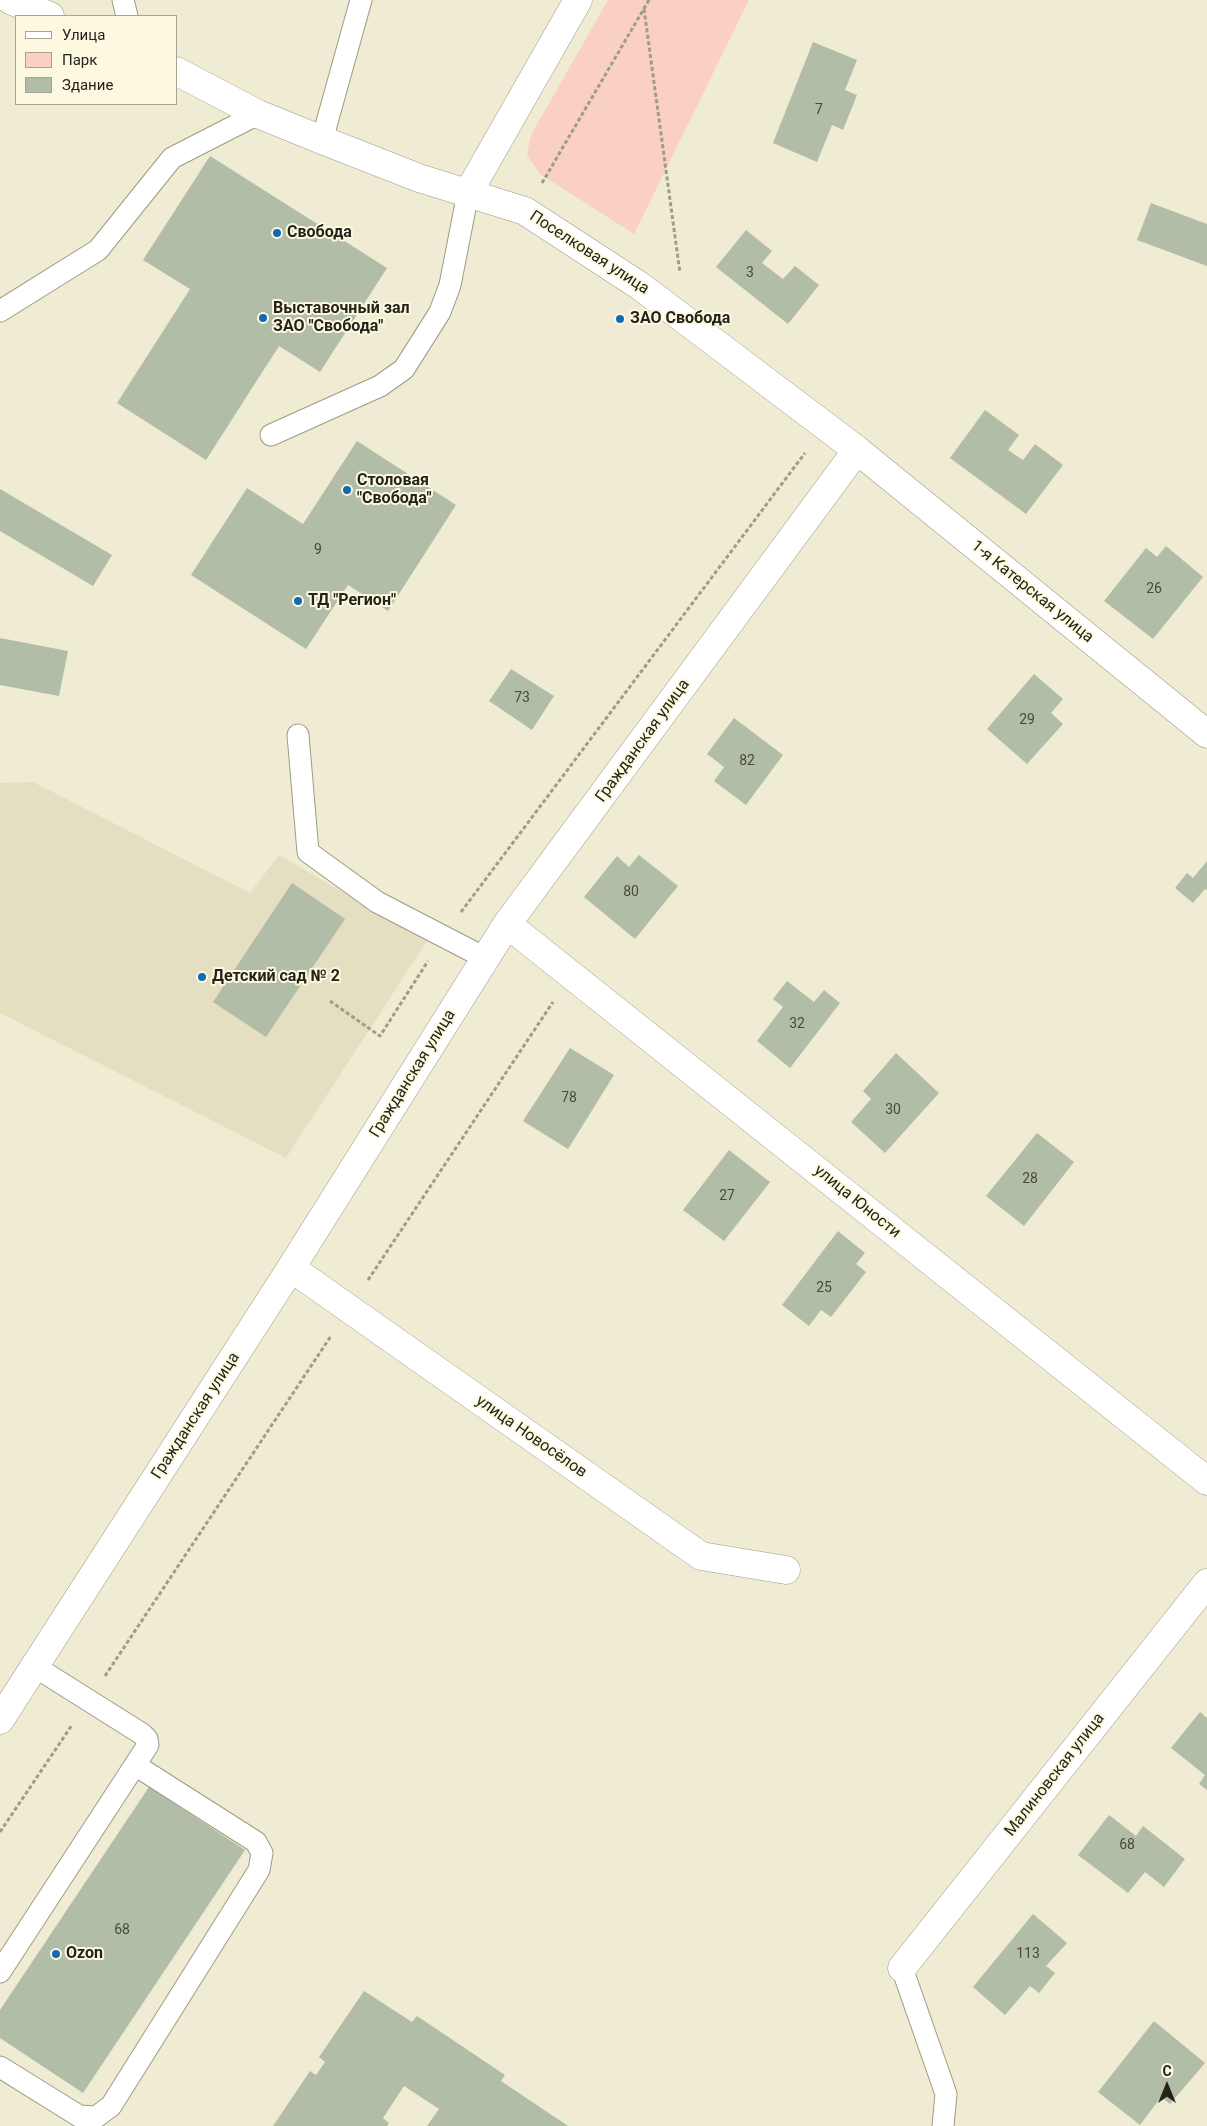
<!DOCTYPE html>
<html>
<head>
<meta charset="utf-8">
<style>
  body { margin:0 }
  #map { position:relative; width:1207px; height:2126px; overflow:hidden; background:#efecd3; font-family:Roboto,sans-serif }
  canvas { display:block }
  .legend { position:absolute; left:15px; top:15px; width:162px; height:90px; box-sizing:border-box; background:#fdf9e0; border:1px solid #a6a391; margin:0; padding:6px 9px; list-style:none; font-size:15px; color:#24231a }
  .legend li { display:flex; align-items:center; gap:10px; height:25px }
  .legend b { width:25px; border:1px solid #a6a391 }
  .north { position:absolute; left:1142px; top:2061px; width:50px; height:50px; -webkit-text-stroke:4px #fdf9e0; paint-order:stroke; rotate:0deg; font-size:14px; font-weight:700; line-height:20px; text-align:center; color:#24231a }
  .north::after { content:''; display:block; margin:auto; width:18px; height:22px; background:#24231a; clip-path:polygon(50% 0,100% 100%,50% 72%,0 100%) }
</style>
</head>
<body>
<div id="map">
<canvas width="1207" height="2126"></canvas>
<ul class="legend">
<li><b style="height:6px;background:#fff"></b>Улица</li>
<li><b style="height:14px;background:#fad0c2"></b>Парк</li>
<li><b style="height:14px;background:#b1bda7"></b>Здание</li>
</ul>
<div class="north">С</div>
</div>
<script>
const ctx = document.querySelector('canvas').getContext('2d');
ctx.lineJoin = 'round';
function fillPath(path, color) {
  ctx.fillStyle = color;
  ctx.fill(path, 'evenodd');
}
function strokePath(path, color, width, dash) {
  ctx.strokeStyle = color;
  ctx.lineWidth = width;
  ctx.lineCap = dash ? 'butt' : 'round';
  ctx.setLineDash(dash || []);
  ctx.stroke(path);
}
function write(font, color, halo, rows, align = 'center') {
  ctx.font = font + ' Roboto,sans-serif';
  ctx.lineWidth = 4;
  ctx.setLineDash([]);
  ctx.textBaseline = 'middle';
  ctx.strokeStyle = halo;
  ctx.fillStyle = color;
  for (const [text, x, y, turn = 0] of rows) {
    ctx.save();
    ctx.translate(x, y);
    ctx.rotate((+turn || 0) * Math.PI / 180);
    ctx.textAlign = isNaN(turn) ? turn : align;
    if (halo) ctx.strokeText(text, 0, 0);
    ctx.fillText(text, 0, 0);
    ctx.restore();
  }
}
const built = new Path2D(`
  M 33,782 L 250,893 L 279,855 L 427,941 L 286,1158 L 0,1013 L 0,783 Z`);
const green = new Path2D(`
  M 608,0 L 749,0 L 634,234 L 540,174 L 527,155 L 531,135 Z`);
const building = new Path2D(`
  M 813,42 L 857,60 L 845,90 L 857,95 L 843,130 L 832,125 L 817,162 L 773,143 Z
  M 210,156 L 387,268 L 320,372 L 279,346 L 206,460 L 117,403 L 190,289 L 143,260 Z
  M 1151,203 L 1207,224 L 1207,266 L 1137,240 Z
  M 746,230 L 772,251 L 762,263 L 783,279 L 795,266 L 819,285 L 788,324 L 716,267 Z
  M 985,410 L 1019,435 L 1008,450 L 1023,460 L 1035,444 L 1063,465 L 1026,514 L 950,458 Z
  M 357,441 L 456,505 L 388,611 L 348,585 L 306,649 L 191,575 L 247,488 L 303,524 Z
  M 0,489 L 112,555 L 93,586 L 0,531 Z
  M 1166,546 L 1203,577 L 1153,639 L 1104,601 L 1146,548 L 1157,557 Z
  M 0,638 L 68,651 L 59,696 L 0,685 Z
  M 511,669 L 554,696 L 532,730 L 489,701 Z
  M 1034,674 L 1063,699 L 1051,713 L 1063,724 L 1027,764 L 987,729 Z
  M 734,718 L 783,755 L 746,805 L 714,781 L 724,767 L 707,754 Z
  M 639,855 L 678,886 L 635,939 L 584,897 L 617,856 L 629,867 Z
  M 1207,861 L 1207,890 L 1205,889 L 1193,903 L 1175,888 L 1187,873 L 1193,878 Z
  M 292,883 L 345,919 L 266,1037 L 213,1002 Z
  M 787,981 L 814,1002 L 824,990 L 840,1003 L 790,1068 L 757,1041 L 783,1007 L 773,999 Z
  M 570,1048 L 614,1075 L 568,1149 L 523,1121 Z
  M 896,1053 L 939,1093 L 885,1153 L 851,1122 L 871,1099 L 863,1091 Z
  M 1037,1133 L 1074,1162 L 1024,1226 L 986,1196 Z
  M 729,1150 L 770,1182 L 724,1241 L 683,1210 Z
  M 838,1231 L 865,1253 L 856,1264 L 866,1272 L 831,1317 L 821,1310 L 809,1326 L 782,1305 Z
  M 1200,1712 L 1207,1718 L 1207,1790 L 1199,1784 L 1205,1775 L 1171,1748 Z
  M 149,1787 L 245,1850 L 83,2093 L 0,2038 L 0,2010 Z
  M 1109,1815 L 1136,1836 L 1143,1826 L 1185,1859 L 1164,1887 L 1145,1872 L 1128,1893 L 1078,1855 Z
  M 1033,1914 L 1067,1943 L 1046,1966 L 1055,1973 L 1039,1993 L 1030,1986 L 1005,2015 L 973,1987 Z
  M 364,1991 L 412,2022 L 417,2016 L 505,2075 L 501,2081 L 568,2126 L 427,2126 L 439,2109 L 404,2086 L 383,2118 L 389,2123 L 387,2126 L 273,2126 L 310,2071 L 316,2075 L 325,2062 L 319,2057 Z
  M 1154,2021 L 1205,2063 L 1170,2104 L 1161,2097 L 1140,2125 L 1098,2092 Z`);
const path = new Path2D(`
  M 644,9 L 680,273
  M 542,183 L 649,0
  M 461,912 L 805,453
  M 330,1001 L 380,1036 L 428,961
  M 368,1280 L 553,1002
  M 105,1676 L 331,1336
  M 0,1832 L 72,1725`);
const service = new Path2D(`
  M 123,0 L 127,16
  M 322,140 L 361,0
  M 0,311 L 98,250 L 172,158 L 258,114
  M 271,435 L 380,386 L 404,369 L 440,312 L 450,285 L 468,193
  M 298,735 L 308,852 L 377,902 L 485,958
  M 902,1968 L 946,2094 L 943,2126
  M 0,1972 L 135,1765
  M 0,2067 L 79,2116 L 96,2117 L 111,2106 L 259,1870 L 262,1853 L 256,1842 L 135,1765 L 148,1745 L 147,1739 L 142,1734 L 34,1666`);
const minor = new Path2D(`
  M 10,0 L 50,16
  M 176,71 L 258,114 L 322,140 L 419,178 L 525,211 L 640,286 L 857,450
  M 468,193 L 578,0
  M 507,924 L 1207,1481
  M 291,1268 L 701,1556 L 786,1570
  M 902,1968 L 1207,1583`);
const tertiary = new Path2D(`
  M 0,1720 L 291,1268 L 507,924 L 857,450 L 1207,734`);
const markers = [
  [277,233,5,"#126ab7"],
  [263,318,5,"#126ab7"],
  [620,319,5,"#126ab7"],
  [347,490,5,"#126ab7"],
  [298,601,5,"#126ab7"],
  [202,977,5,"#126ab7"],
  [56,1954,5,"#126ab7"]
];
const numberNames = [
  ["7",819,110],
  ["3",750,273],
  ["9",318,550],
  ["26",1154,589],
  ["73",522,698],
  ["29",1027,720],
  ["82",747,761],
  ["80",631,892],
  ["32",797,1024],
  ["78",569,1098],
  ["30",893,1110],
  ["28",1030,1179],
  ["27",727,1196],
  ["25",824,1288],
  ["68",1127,1845],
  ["68",122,1930],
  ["113",1028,1954]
];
const poiNames = [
  ["Свобода",287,233],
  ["Выставочный зал",273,309],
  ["ЗАО \"Свобода\"",273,327],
  ["ЗАО Свобода",630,319],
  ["Столовая",357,481],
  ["\"Свобода\"",357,499],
  ["ТД \"Регион\"",308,601],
  ["Детский сад № 2",212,977],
  ["Ozon",66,1954]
];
const streetNames = [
  ["Поселковая улица",589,253,33],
  ["1-я Катерская улица",1032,592,39],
  ["Гражданская улица",643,741,-54],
  ["Гражданская улица",413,1074,-58],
  ["улица Юности",857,1202,39],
  ["Гражданская улица",196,1416,-57],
  ["улица Новосёлов",531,1437,35],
  ["Малиновская улица",1055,1775,-52]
];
fillPath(built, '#e4dfc0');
fillPath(green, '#fad0c2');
fillPath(building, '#b1bda7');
strokePath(service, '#9e9b84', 23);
strokePath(minor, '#9e9b84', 29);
strokePath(tertiary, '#9e9b84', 29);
strokePath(path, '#9e9c8a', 3, [4, 2.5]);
strokePath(service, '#fff', 21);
strokePath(minor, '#fff', 28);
strokePath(tertiary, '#fff', 28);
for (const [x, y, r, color] of markers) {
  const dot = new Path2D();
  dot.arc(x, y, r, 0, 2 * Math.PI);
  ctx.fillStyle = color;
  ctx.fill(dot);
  strokePath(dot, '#fdf9e0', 2);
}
write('14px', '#474a3d', null, numberNames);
write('bold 16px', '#24231a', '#fdf9e0', poiNames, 'left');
write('16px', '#24231a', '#fdf9e0', streetNames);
</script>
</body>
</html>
